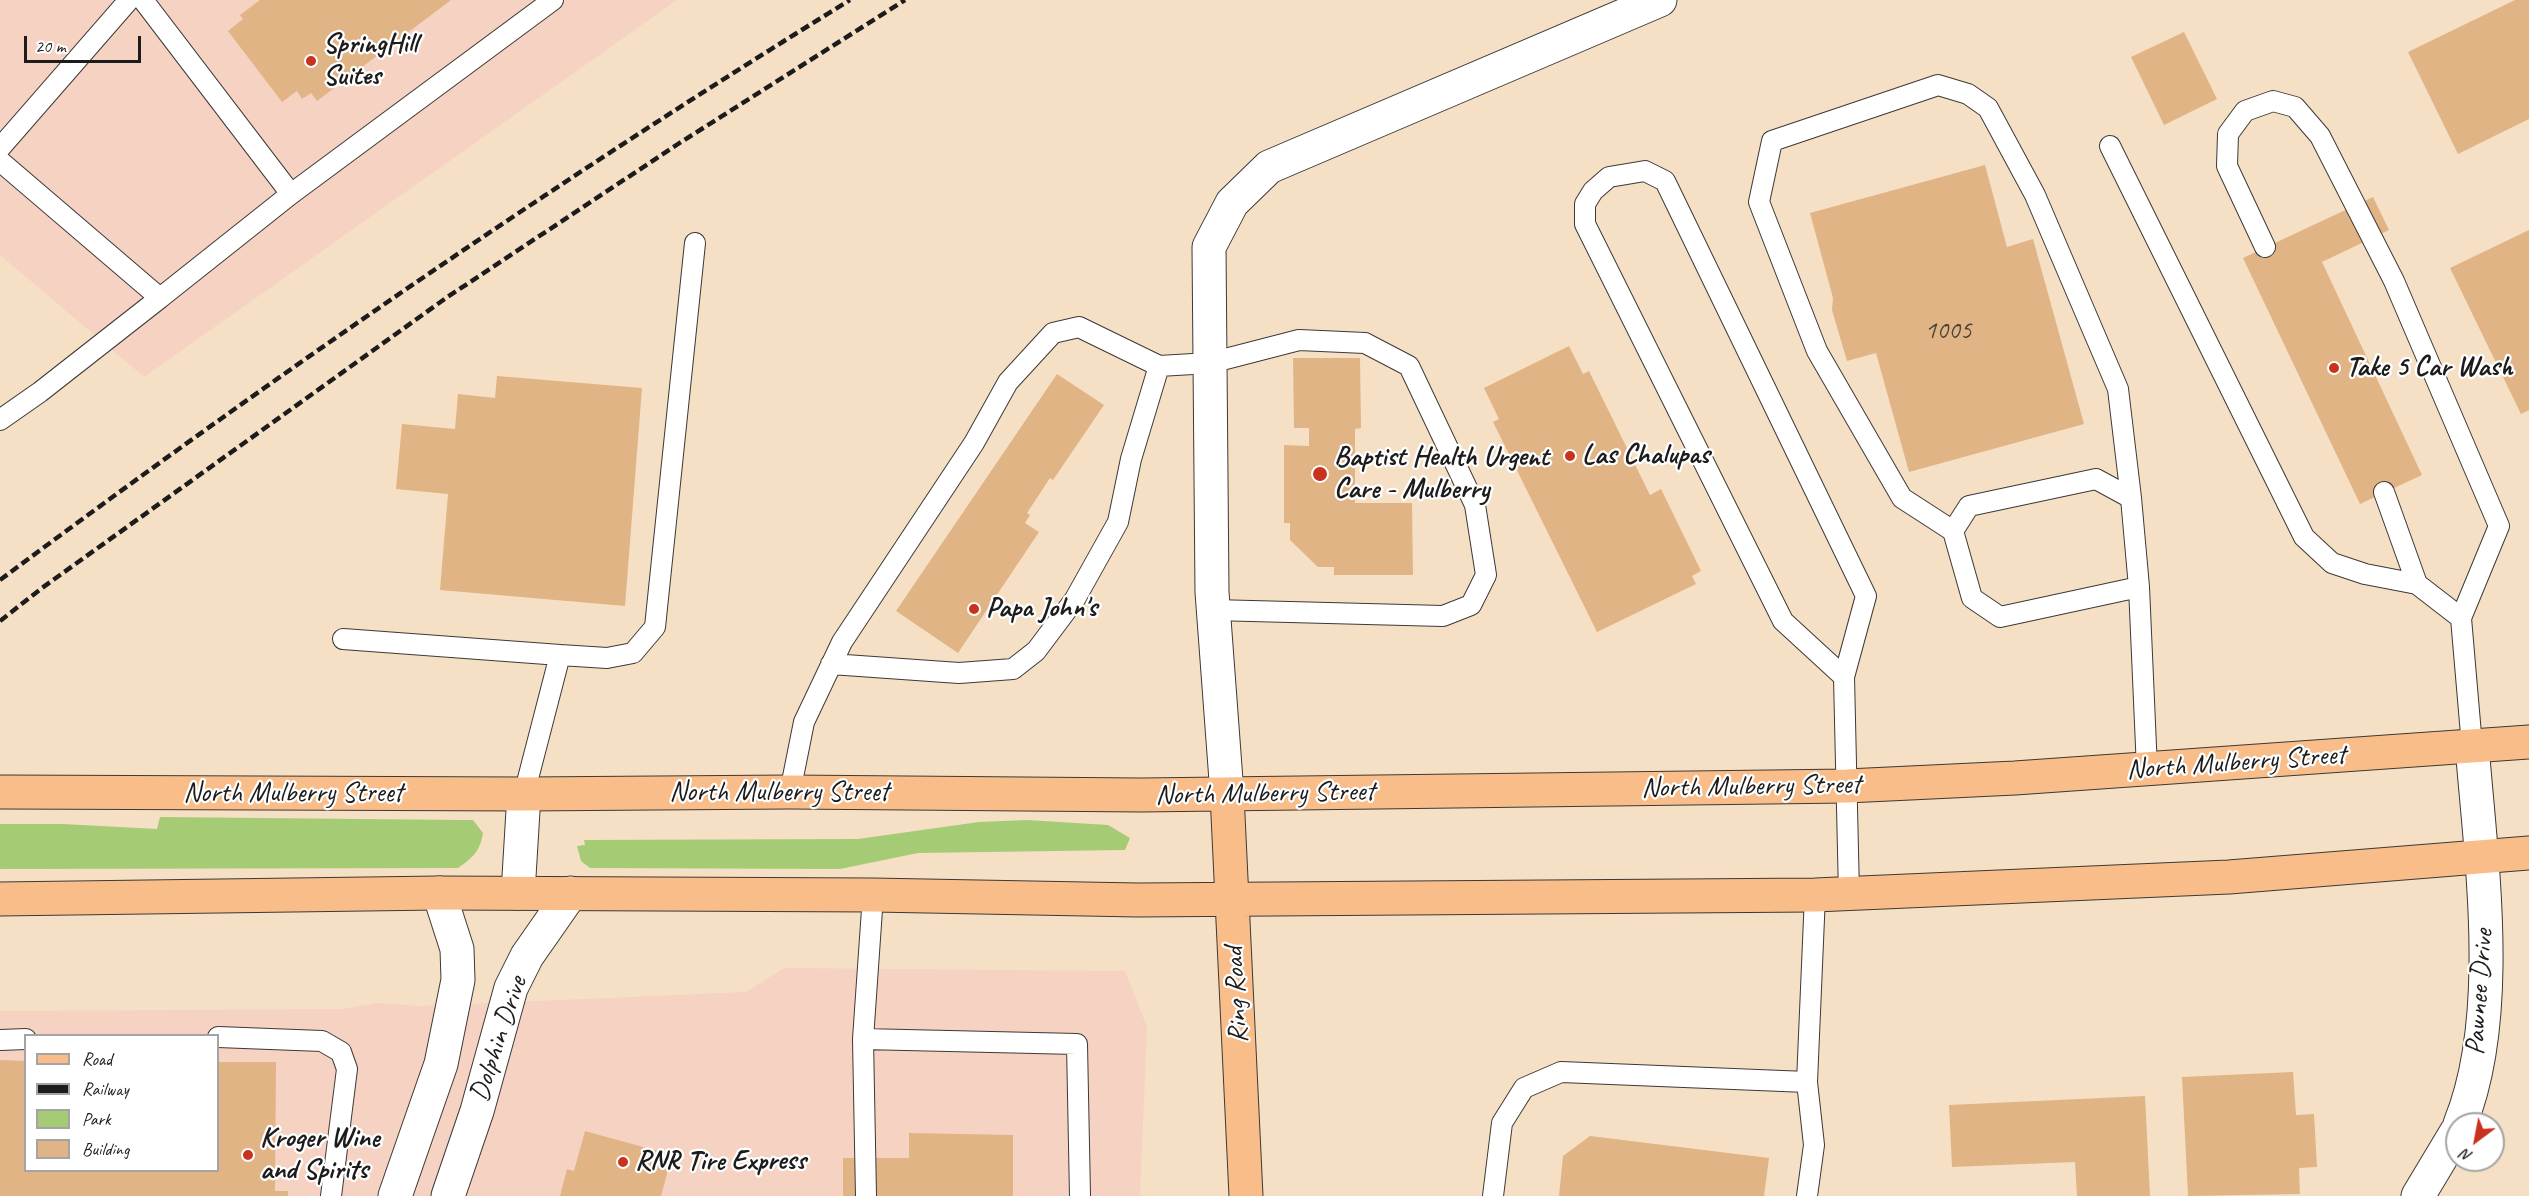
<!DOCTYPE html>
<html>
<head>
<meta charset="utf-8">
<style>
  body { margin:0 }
  #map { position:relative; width:2529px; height:1196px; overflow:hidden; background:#f5e0c5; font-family:Caveat,sans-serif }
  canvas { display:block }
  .legend { position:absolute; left:24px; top:1034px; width:195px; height:138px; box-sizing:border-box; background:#fff; border:2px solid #a4a4a4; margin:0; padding:8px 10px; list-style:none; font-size:18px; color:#1c1c1c }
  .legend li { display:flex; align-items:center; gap:12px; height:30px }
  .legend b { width:30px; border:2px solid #a4a4a4 }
  .north { position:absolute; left:2445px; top:1112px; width:60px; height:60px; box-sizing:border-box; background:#fff; border:2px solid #a4a4a4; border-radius:50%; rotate:212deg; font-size:16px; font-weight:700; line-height:24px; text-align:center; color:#1c1c1c }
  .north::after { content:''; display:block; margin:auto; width:21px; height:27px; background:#c8321e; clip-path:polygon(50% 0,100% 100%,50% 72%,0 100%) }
  .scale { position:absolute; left:24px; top:36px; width:117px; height:27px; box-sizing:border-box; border:3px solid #1c1c1c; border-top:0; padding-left:8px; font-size:18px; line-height:21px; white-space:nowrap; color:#1c1c1c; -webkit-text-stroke:4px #fff; paint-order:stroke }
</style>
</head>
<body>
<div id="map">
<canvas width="2529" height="1196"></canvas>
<ul class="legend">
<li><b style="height:8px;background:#f8bd89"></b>Road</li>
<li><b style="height:8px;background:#1c1c1c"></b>Railway</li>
<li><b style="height:16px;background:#a6cb75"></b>Park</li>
<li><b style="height:16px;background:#e0b485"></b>Building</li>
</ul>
<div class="north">N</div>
<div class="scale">20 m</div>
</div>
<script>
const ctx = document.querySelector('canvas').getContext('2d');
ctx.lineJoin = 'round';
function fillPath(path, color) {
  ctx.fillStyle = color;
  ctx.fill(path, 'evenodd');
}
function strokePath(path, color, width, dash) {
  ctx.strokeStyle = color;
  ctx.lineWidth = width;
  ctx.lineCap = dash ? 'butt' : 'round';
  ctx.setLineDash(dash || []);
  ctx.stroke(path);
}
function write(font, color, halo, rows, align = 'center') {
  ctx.font = font + ' Caveat,sans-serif';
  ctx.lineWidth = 4.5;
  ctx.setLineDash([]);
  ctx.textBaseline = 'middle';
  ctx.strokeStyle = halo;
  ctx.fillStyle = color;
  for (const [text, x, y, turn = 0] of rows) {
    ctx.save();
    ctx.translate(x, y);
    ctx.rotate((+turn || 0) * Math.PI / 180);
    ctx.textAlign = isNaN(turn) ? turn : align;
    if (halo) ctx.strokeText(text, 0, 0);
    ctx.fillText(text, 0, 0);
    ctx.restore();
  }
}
const built = new Path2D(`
  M 0,0 L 677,0 L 144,377 L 0,255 Z
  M 784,968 L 1125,971 L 1147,1027 L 1140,1196 L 0,1196 L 0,1011 L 343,1009 L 376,1003 L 422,1006 L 746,992 ZM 26,1036 L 218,1036 L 218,1170 L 26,1170 Z`);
const green = new Path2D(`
  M 160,817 L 461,820 L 473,820 L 483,833 C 480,852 472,858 458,868 L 0,869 L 0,824 L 63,824 L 157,829 Z
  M 1027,820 L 1108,825 L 1130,838 L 1125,850 L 918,853 L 840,869 L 590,868 L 581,861 L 577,846 L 585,845 L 584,840 L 858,839 L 979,822 Z`);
const building = new Path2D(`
  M 260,0 L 451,0 L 317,101 L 311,93 L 302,99 L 297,91 L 282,102 L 228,31 L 243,19 L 240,15 Z
  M 2515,0 L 2529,0 L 2529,119 L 2458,154 L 2408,52 Z
  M 2184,32 L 2217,99 L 2164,125 L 2131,57 Z
  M 1985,165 L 2007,247 L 2033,239 L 2084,424 L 1909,472 L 1876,353 L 1847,361 L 1832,310 L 1833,298 L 1810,213 Z
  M 2373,197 L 2389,230 L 2322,262 L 2422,475 L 2360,504 L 2243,258 Z
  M 2529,230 L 2529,410 L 2521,414 L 2450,268 Z
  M 1569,346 L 1583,374 L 1589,371 L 1650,495 L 1661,489 L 1701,571 L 1692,576 L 1696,584 L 1597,632 L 1493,422 L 1499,419 L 1484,388 Z
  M 1293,358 L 1360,358 L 1361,428 L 1355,429 L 1355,503 L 1412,503 L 1413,575 L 1334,575 L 1334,567 L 1318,567 L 1290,540 L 1290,523 L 1284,523 L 1284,445 L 1309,446 L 1309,428 L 1294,428 Z
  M 1057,374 L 1104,405 L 1053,480 L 1050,478 L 1027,513 L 1030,515 L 1025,523 L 1039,532 L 958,653 L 896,611 Z
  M 497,376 L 642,388 L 625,606 L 440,590 L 448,494 L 396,489 L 402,424 L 455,429 L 458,394 L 495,398 Z
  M 0,1060 L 26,1061 L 26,1170 L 218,1170 L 218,1062 L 276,1062 L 275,1191 L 288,1191 L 288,1196 L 0,1196 Z
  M 2293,1072 L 2296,1115 L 2314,1114 L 2317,1167 L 2299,1168 L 2300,1194 L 2188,1196 L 2182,1077 Z
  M 2145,1096 L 2150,1196 L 2077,1196 L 2075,1162 L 1952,1167 L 1949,1105 Z
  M 585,1131 L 672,1155 L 661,1196 L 560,1196 L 567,1169 L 574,1171 Z
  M 909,1133 L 1013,1135 L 1013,1196 L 843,1196 L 843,1158 L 909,1158 Z
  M 1590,1136 L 1769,1158 L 1764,1196 L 1559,1196 L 1563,1156 Z`);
const lane = new Path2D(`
  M 143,0 L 291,194
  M 2110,146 L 2304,537 L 2332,563 L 2365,574 L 2417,584 L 2461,618
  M 0,148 L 129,0
  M 0,161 L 160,298 L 291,194 L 553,0
  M 2265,247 L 2227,166 L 2228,134 L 2245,111 L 2273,101 L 2295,107 L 2320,136 L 2394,281 L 2499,526 L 2461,618 L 2472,746
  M 0,420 L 40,392 L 160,298
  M 2384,492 L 2417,584
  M 1953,531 L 1902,498 L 1817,351 L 1759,202 L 1772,141 L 1938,85 L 1968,94 L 1988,108 L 2035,195 L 2118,389 L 2131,498
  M 2139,587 L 2000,617 L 1972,598 L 1953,531 L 1969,506 L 2096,479 L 2131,498 L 2139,587 L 2147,769
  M 343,639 L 560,655 L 524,794
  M 560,655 L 607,658 L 633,653 L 655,627 L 695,243
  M 831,664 L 959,673 L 1013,669 L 1036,651 L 1075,599 L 1118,522 L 1131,459 L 1159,366
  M 1844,677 L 1783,621 L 1585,224 L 1585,204 L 1593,191 L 1609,177 L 1645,171 L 1665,181 L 1866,596 L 1844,677 L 1849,894
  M 790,792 L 804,722 L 842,642 L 974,443 L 1008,382 L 1053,333 L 1079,327 L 1159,366 L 1210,363 L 1299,340 L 1365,343 L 1409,366 L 1475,505 L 1486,575 L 1471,605 L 1443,616 L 1213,610
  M 873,895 L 863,1039 L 1077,1044 L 1080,1196
  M 218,1037 L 322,1041 L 341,1052 L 347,1069 L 331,1196
  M 863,1039 L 866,1196
  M 0,1040 L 26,1039
  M 1493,1196 L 1502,1123 L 1524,1088 L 1561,1072 L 1807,1082
  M 1807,1196 L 1814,1145 L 1807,1082 L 1815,895`);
const street = new Path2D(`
  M 1227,794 L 1212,592 L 1209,247 L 1232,203 L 1269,167 L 1660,0
  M 518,893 L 524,794
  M 2460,1124 C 2504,1016 2481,860 2472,746
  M 395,1196 L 441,1064 L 458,980 L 457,949 L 439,893
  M 448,1196 L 477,1111 L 511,988 L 527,956 L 571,893
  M 2418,1196 L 2457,1131`);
const primary = new Path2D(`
  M 0,792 L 524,794 L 790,792 L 1142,795 L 1847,786 L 2015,778 L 2529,742
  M 1227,794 L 1246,1196
  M 0,899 L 439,893 L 873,895 L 1138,900 L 1815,895 L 2229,877 L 2529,853`);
const rail = new Path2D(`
  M 0,580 C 275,375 558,180 850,0
  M 0,621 L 42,588 L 446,298 L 678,144 L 905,0`);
const markers = [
  [311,61,6,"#c8321e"],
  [2334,368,6,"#c8321e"],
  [1570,456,6,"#c8321e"],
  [1320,474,8,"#c8321e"],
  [974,609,6,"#c8321e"],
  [248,1155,6,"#c8321e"],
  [623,1162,6,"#c8321e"]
];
const numberNames = [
  ["1005",1948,331]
];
const poiNames = [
  ["SpringHill",323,45],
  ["Suites",323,77],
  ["Take 5 Car Wash",2346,368],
  ["Las Chalupas",1582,456],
  ["Baptist Health Urgent",1334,458],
  ["Care - Mulberry",1334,490],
  ["Papa John's",986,609],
  ["Kroger Wine",260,1139],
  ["and Spirits",260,1171],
  ["RNR Tire Express",635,1162]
];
const streetNames = [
  ["North Mulberry Street",2236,763,-4],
  ["North Mulberry Street",1751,787,-1],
  ["North Mulberry Street",779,793],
  ["North Mulberry Street",293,794],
  ["North Mulberry Street",1265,794,-1],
  ["Pawnee Drive",2480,992,-86],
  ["Ring Road",1237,995,-93],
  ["Dolphin Drive",499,1039,-72]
];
fillPath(built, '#f6d2c3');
fillPath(green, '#a6cb75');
fillPath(building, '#e0b485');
strokePath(lane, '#3d3935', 22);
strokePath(street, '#3d3935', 35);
strokePath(primary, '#3d3935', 35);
strokePath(lane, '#fff', 20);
strokePath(street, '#fff', 33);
strokePath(primary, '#f8bd89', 33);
strokePath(rail, '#1c1c1c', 4.5, [9, 4.5]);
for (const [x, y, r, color] of markers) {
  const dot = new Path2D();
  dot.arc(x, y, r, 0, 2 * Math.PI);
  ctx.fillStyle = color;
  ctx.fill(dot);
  strokePath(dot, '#fff', 2);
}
write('26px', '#4d4236', null, numberNames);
write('bold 28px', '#1c1c1c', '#fff', poiNames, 'left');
write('28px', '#1c1c1c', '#fff', streetNames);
</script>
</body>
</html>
